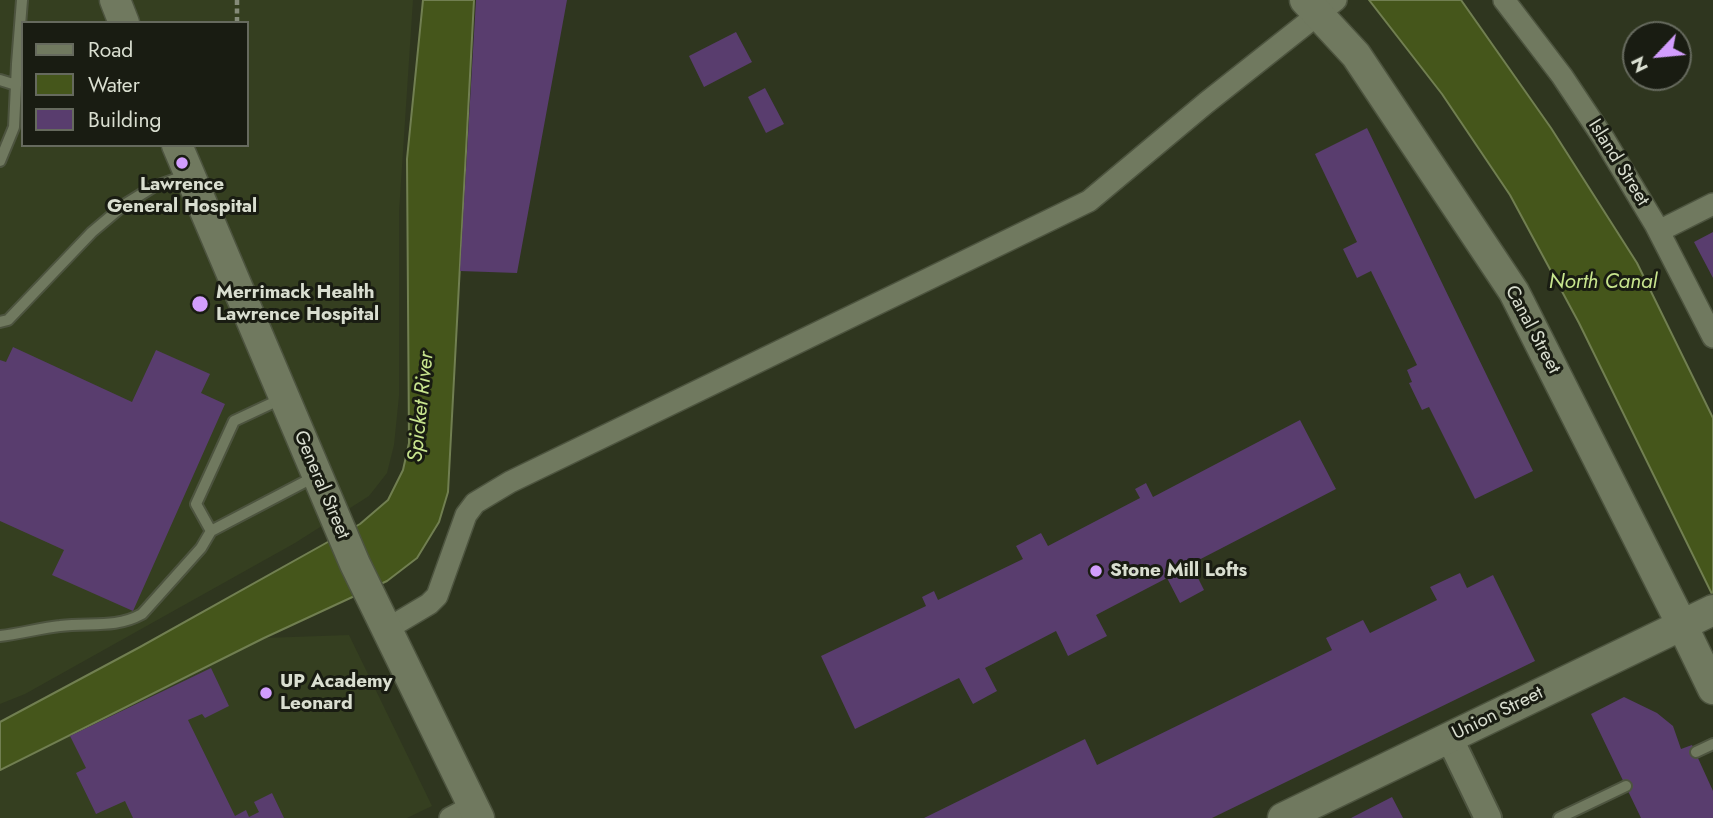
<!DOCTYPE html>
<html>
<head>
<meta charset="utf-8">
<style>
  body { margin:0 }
  #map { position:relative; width:1713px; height:818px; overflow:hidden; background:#2f361f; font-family:Jost,sans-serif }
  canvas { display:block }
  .legend { position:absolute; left:21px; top:21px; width:228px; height:126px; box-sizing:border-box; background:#191c12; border:2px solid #666a5e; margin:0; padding:9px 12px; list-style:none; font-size:21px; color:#d9ded0 }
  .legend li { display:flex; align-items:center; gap:14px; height:35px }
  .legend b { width:35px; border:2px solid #666a5e }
  .north { position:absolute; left:1622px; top:21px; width:70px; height:70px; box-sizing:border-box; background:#191c12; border:2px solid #666a5e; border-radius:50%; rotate:244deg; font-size:19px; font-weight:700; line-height:28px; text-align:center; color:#d9ded0 }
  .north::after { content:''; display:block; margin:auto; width:24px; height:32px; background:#d29dfd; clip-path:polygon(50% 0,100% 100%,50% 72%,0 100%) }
</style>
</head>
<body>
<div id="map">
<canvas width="1713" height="818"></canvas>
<ul class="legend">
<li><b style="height:9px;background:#70795f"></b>Road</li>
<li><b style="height:19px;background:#45561b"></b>Water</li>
<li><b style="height:19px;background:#593d6e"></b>Building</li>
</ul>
<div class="north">N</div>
</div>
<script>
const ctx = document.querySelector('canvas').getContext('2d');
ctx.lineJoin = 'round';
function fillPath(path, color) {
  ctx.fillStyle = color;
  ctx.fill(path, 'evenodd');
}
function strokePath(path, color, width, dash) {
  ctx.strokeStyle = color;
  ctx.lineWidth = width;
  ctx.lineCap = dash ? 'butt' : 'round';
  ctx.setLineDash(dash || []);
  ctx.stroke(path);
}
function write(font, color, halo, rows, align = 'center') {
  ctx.font = font + ' Jost,sans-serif';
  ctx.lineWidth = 6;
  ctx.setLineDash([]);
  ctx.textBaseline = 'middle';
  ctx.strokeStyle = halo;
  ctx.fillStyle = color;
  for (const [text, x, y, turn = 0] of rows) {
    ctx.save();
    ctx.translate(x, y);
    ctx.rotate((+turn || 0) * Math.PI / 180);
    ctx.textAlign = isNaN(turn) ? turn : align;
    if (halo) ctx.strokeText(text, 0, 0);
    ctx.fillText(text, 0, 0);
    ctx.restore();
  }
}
const built = new Path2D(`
  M 0,0 L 413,0 L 399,212 L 399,396 L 394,445 L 387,473 L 369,496 L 295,543 L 25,694 L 0,704 ZM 23,23 L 247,23 L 247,145 L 23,145 Z
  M 349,635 L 432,806 L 407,818 L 0,818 L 0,770 L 264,638 Z`);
const water = new Path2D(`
  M 423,0 L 474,0 L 448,492 L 439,522 L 417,558 L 387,581 L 264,638 L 0,770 L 0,722 L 140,647 L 360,524 L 388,500 L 403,470 L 409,443 L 407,159 Z
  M 1369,0 L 1461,0 L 1551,128 L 1637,263 L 1713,418 L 1713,596 L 1579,323 L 1510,195 L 1442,94 Z`);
const building = new Path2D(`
  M 476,0 L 567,0 L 517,273 L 460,271 Z
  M 736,32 L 752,62 L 704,87 L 689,56 Z
  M 765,88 L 784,124 L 766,133 L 748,97 Z
  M 1367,128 L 1533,471 L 1475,499 L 1429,407 L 1422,410 L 1409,383 L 1412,382 L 1407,370 L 1417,365 L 1371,271 L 1357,278 L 1343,249 L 1357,242 L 1315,154 Z
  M 1713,232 L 1713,278 L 1694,242 Z
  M 13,347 L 132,402 L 156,350 L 210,374 L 201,393 L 225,404 L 133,611 L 52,575 L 64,550 L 0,521 L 0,360 L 6,362 Z
  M 1300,420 L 1336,489 L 1191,564 L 1204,590 L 1180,603 L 1167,578 L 1096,615 L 1107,636 L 1068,656 L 1056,631 L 985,668 L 997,691 L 973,704 L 959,678 L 855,729 L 821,656 L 926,606 L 922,597 L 934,591 L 938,600 L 1023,559 L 1016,546 L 1041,533 L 1048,546 L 1140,498 L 1135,489 L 1146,483 L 1153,497 Z
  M 1460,573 L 1467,588 L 1493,575 L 1535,661 L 1212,818 L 924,818 L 1085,739 L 1097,765 L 1332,650 L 1326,638 L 1363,620 L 1370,633 L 1437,600 L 1430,587 Z
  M 211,668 L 229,706 L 205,718 L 202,714 L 188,720 L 235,816 L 246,810 L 249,817 L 259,812 L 254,802 L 272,793 L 284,818 L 133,818 L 125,801 L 96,814 L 76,773 L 86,768 L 70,736 Z
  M 1624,697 L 1657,713 L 1673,726 L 1681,749 L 1692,745 L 1713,791 L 1713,818 L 1641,818 L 1591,714 Z
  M 1392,797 L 1403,818 L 1351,818 Z`);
const path = new Path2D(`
  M 237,0 L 237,23`);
const service = new Path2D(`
  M 0,80 L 16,85
  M 0,161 L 14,127 L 17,64 L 22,0
  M 0,322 L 8,320 L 92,232 L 124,205 L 153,187 L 187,175
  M 281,399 L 234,421 L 196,504 L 211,531 L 314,477
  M 0,636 C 20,634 40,628 60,626 C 89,622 115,629 142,614 L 201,548 L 211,531
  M 1696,752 L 1713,744
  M 1559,818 L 1626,786`);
const minor = new Path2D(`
  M 1504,0 L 1562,76 L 1604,139 L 1655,224 L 1713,337
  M 1659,231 L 1713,204
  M 387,629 L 429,604 L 437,596 L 466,515 L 475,503 L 510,482 L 1089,201 L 1206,103 L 1336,0
  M 450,818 L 473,806`);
const tertiary = new Path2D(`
  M 1449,737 L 1488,818`);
const secondary = new Path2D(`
  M 115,0 L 124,23
  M 1305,0 L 1356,55 L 1514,292 L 1682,625 L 1713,689
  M 177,145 L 355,564 L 479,818
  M 1283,818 L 1713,610`);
const markers = [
  [182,163,7,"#d29dfd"],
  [200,304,9,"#d29dfd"],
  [1096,571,7,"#d29dfd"],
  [266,693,7,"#d29dfd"]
];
const streetNames = [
  ["Island Street",1618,163,58],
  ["Canal Street",1532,330,62],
  ["General Street",321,485,67],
  ["Union Street",1498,714,-26]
];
const poiNames = [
  ["Lawrence",182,185,"center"],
  ["General Hospital",182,207,"center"],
  ["Merrimack Health",216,293],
  ["Lawrence Hospital",216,315],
  ["Stone Mill Lofts",1110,571],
  ["UP Academy",280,682],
  ["Leonard",280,704]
];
const waterNames = [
  ["North Canal",1603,283],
  ["Spicket River",422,407,-84]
];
fillPath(built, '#353f20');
fillPath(water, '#45561b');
strokePath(water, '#717f51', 2);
fillPath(building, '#593d6e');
strokePath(service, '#4d543f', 14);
strokePath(minor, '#4d543f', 24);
strokePath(tertiary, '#4d543f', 30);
strokePath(secondary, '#4d543f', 33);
strokePath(path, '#858b79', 4.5, [5, 3.5]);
strokePath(service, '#70795f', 10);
strokePath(minor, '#70795f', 21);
strokePath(tertiary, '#70795f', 26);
strokePath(secondary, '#70795f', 30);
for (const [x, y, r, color] of markers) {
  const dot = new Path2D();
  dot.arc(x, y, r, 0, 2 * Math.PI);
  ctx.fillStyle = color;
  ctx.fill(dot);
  strokePath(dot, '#191c12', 2.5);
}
write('19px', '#d9ded0', '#191c12', streetNames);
write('bold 19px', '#d9ded0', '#191c12', poiNames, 'left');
write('italic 21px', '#c8e58e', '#191c12', waterNames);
</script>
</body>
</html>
